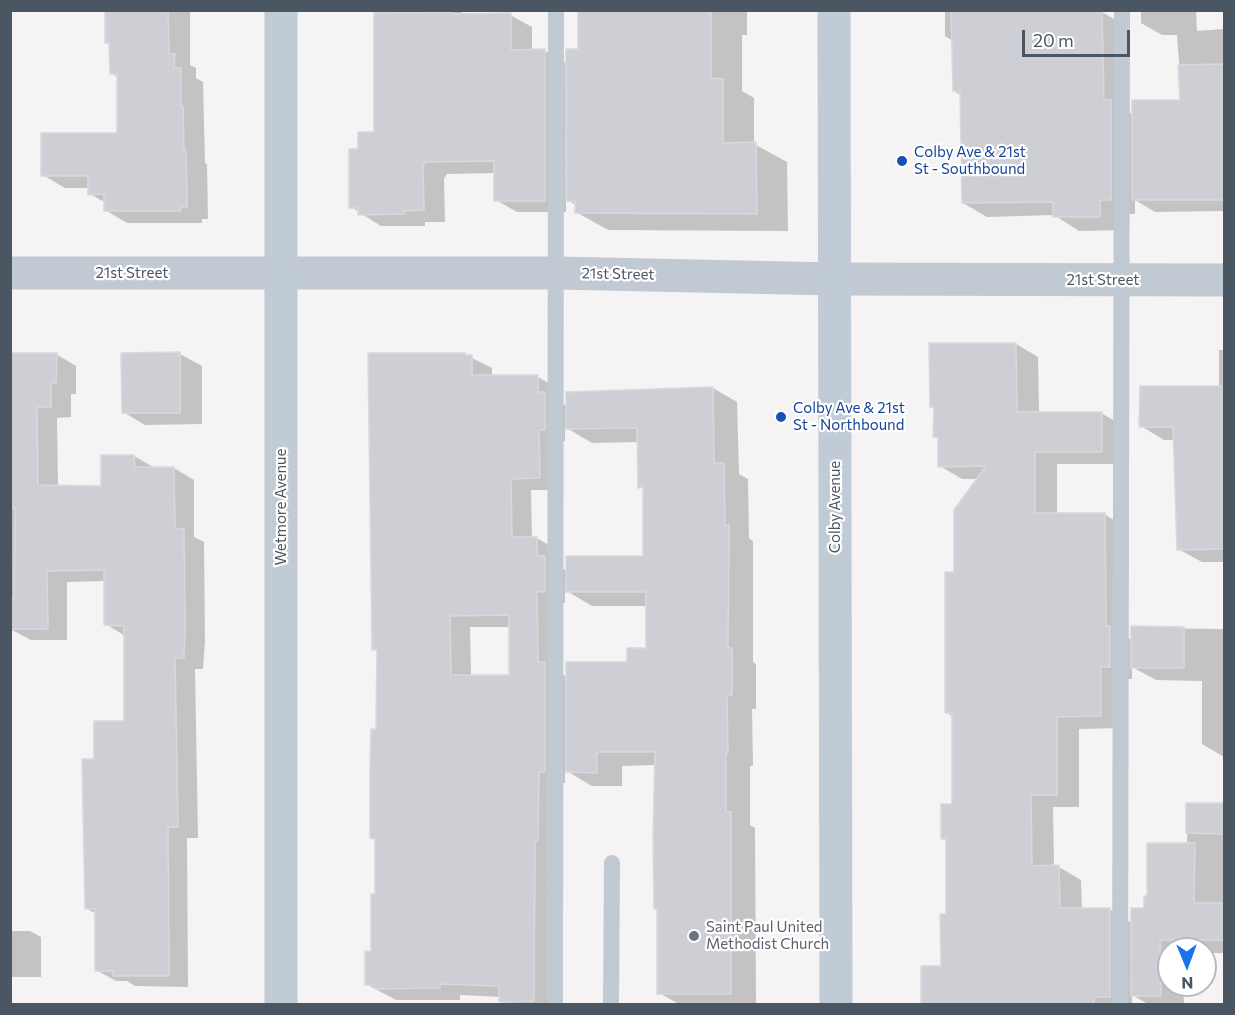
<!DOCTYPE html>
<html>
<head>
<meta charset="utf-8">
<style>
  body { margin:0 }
  #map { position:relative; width:1235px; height:1015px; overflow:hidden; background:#f5f3f3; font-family:Commissioner,sans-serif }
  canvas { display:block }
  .frame { position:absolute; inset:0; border:12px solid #4a5661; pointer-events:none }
  .north { position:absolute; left:1157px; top:937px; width:60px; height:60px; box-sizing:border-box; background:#fff; border:2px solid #b7bbc0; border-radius:50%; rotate:179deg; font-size:16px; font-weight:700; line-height:24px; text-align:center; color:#4a5661 }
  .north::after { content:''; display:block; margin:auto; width:21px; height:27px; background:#1a73e8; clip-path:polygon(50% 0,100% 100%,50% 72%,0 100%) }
  .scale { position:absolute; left:1022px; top:30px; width:108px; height:27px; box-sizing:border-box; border:3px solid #4a5661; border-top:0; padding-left:8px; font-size:18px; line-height:21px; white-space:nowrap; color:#4a5661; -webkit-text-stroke:4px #fff; paint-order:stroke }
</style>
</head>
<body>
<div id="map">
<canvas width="1235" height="1015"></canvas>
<div class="frame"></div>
<div class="north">N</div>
<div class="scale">20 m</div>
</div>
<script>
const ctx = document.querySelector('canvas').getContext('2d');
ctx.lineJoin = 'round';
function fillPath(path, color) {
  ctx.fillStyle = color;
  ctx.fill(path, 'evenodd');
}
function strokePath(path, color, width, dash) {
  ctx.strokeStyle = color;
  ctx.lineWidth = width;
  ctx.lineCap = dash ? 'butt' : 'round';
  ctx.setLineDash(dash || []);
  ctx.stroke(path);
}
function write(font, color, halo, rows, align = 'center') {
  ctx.font = font + ' Commissioner,sans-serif';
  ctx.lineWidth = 4.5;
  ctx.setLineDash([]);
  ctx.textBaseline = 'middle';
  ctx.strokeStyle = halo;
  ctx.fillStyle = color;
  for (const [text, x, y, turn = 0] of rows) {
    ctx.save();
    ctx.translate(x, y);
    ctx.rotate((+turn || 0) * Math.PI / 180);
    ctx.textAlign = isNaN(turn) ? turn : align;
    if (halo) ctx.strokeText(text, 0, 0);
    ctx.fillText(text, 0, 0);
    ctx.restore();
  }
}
const shadow = new Path2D(`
  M 106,10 L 190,10 L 190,65 L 196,68 L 196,78 L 203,82 L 205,163 L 207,164 L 208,219 L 202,219 L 202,223 L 127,223 L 105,210 L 106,203 L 90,194 L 90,188 L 65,188 L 43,175 L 119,134 L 119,78 L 111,73 L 111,44 L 107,42 Z
  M 375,10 L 462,10 L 462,16 L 510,15 L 532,27 L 532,51 L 545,51 L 568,64 L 580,51 L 580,10 L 747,10 L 747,35 L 742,35 L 742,91 L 754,98 L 754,144 L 787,162 L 788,231 L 608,230 L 576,212 L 576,205 L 566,199 L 566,212 L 517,212 L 496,200 L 496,173 L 447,174 L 444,179 L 445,222 L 425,222 L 425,226 L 381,226 L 351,207 L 359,150 L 376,133 Z
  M 945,10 L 1102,12 L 1126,26 L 1127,111 L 1134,115 L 1182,102 L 1177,35 L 1162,35 L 1141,23 L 1141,10 L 1196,10 L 1197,31 L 1224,29 L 1224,211 L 1155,212 L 1135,200 L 1135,214 L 1124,214 L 1124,230 L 1079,231 L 1054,215 L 987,217 L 963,203 L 961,95 L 954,91 L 953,41 L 945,36 Z
  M 1016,344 L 1038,357 L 1039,413 L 1101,413 L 1124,426 L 1124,464 L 1057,464 L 1057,514 L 1104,514 L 1127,528 L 1128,638 L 1133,641 L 1133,628 L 1224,629 L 1224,757 L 1202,744 L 1202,681 L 1156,680 L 1132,667 L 1132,679 L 1123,679 L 1123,728 L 1079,729 L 1079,807 L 1053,807 L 1054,867 L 1059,867 L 1081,880 L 1082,909 L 1109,909 L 1132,923 L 1145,909 L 1149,897 L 1187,845 L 1188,804 L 1224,804 L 1224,953 L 1205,953 L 1205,949 L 1169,949 L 1169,985 L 1183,985 L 1184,1004 L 1148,1004 L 1132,995 L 1132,1004 L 922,1004 L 943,967 L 948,916 L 948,842 L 942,838 L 954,805 L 953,717 L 946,712 L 956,574 L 978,479 L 962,479 L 940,466 L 940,439 L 935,436 L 935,409 L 931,407 Z
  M 1219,350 L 1224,350 L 1224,562 L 1202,562 L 1178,549 L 1175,440 L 1164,440 L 1141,426 L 1219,388 Z
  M 10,354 L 56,354 L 76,366 L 76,394 L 71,394 L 71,417 L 57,418 L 58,487 L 103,487 L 134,456 L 155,468 L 174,468 L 194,480 L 194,537 L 204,542 L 205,641 L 203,669 L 195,669 L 198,838 L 187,838 L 188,987 L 135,986 L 127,981 L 116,981 L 96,970 L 96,914 L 86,908 L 95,760 L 125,722 L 125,636 L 106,624 L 106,581 L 67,582 L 67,640 L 31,640 L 10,629 Z
  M 180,354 L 202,366 L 202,424 L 145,425 L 123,412 Z
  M 464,354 L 492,368 L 492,377 L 538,377 L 559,389 L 559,401 L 568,407 L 713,388 L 737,402 L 739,474 L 748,479 L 749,538 L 753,541 L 753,662 L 756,664 L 756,709 L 752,709 L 753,766 L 750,766 L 750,825 L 755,828 L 756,1004 L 679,1004 L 659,993 L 656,765 L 622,766 L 622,786 L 592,786 L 565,770 L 565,783 L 559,783 L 555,1004 L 507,1004 L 501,1001 L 501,997 L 460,995 L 460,1000 L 396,1000 L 366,984 L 373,953 L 376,895 L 377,841 L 371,838 L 377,730 L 378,652 L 374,649 ZM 565,427 L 592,443 L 639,442 L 640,487 L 645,490 L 645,558 L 567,571 L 557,565 L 557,550 L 537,538 L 532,538 L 531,490 L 560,490 L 560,441 L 565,441 ZM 565,590 L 592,606 L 648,606 L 648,649 L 628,664 L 567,677 L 558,672 L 557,603 L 565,603 ZM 470,627 L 510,627 L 510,677 L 471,677 Z
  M 10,931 L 30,931 L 41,937 L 41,977 L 10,977 Z`);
const building = new Path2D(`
  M 105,10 L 168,10 L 169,54 L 175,54 L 174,68 L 181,68 L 181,106 L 183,106 L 184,150 L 186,150 L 187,192 L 187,207 L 180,207 L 181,211 L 104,211 L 104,194 L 88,195 L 88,176 L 41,176 L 41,133 L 117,133 L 117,74 L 110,74 L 109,43 L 105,43 Z
  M 578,10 L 711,10 L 711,78 L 723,79 L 723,143 L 756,142 L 757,214 L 575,213 L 575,201 L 566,201 L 566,49 L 578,49 Z
  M 951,11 L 1102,11 L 1104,100 L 1111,100 L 1111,200 L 1100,200 L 1100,217 L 1053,217 L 1053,202 L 962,203 L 960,91 L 953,91 Z
  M 452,12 L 452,14 L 511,13 L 511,50 L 545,49 L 545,201 L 494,201 L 494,161 L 425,162 L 423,166 L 424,210 L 404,211 L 404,214 L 358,215 L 358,208 L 349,208 L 349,149 L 358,149 L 358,132 L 374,132 L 374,13 Z
  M 1224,64 L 1224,200 L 1132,200 L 1132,100 L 1180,100 L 1178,65 Z
  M 929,343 L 1016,343 L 1017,412 L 1102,412 L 1102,452 L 1035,452 L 1035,513 L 1105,513 L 1106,626 L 1110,626 L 1110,667 L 1101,667 L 1101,716 L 1057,717 L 1057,795 L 1031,795 L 1032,866 L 1059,865 L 1060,908 L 1110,908 L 1110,997 L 1094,997 L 1094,1005 L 921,1005 L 921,966 L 941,966 L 940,914 L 946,914 L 946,839 L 941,839 L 941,804 L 952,804 L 952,713 L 945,713 L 945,572 L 954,572 L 954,510 L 986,466 L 938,467 L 938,437 L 933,437 L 934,407 L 930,407 Z
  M 180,352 L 180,413 L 122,413 L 121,353 Z
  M 10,353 L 57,353 L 56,383 L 51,383 L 51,407 L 37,407 L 38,485 L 101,486 L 101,455 L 134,455 L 135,467 L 174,467 L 175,529 L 184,529 L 185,629 L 184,658 L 175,658 L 178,827 L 168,827 L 169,976 L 113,976 L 113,971 L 95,971 L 95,909 L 85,909 L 82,759 L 94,759 L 94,721 L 124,721 L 124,626 L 104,625 L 104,570 L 47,571 L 48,629 L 10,629 L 10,599 L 14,599 L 15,508 L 10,508 Z
  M 368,353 L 465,353 L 465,355 L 472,355 L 472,375 L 538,375 L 538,392 L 545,392 L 545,430 L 539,430 L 540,478 L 511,479 L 512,537 L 537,537 L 537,556 L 545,556 L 545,592 L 537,592 L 538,662 L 545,662 L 545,772 L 539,772 L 538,841 L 535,841 L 534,1001 L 499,1002 L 499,986 L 440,984 L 440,988 L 376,989 L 374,988 L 374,985 L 365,985 L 365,951 L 371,952 L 371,894 L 375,894 L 375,839 L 370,838 L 370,770 L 371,729 L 376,729 L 377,650 L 372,650 ZM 509,615 L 509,675 L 451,675 L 450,616 Z
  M 1140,386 L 1224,386 L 1224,549 L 1177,550 L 1173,427 L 1139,427 Z
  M 713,387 L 714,463 L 724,463 L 725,525 L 729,525 L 728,648 L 732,648 L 732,695 L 727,695 L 728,753 L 726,753 L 726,812 L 731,812 L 731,994 L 657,994 L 657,909 L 654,909 L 653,837 L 655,752 L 597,752 L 597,773 L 566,772 L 566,662 L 627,662 L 627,648 L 646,648 L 646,592 L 566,592 L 566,556 L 643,556 L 643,487 L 638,488 L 637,428 L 566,429 L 566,392 Z
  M 1131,626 L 1184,627 L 1184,668 L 1131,668 Z
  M 1186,803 L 1224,803 L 1224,834 L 1186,833 Z
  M 1147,843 L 1195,843 L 1194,903 L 1224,903 L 1224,940 L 1160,940 L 1161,996 L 1131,996 L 1131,908 L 1144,908 L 1144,896 L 1147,896 Z`);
const lane = new Path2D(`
  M 555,1004 L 556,10
  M 611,1004 L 612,863
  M 1120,1004 L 1122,10`);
const street = new Path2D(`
  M 10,273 L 557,273 L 835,279 L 1224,280`);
const secondary = new Path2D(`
  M 834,10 L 836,1004
  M 281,1004 L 281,10`);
const markers = [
  [902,161,6,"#1a4fb4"],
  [781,417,6,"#1a4fb4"],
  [694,936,6,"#6b7280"]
];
const transitNames = [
  ["Colby Ave & 21st",914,152],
  ["St - Southbound",914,169],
  ["Colby Ave & 21st",793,408],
  ["St - Northbound",793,425]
];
const streetNames = [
  ["21st Street",132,273],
  ["21st Street",618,274,1],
  ["21st Street",1103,280],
  ["Wetmore Avenue",281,507,-90],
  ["Colby Avenue",835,507,-90]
];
const worshipNames = [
  ["Saint Paul United",706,927],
  ["Methodist Church",706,944]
];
fillPath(shadow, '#0003');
fillPath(building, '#cdcfd5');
strokePath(building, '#d7d9de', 1.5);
strokePath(lane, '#c1cad2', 16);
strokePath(street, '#c1cad2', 33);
strokePath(secondary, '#c1cbd6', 33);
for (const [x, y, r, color] of markers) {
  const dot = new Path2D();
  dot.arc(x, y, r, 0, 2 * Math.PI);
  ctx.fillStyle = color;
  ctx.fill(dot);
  strokePath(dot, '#fff', 2);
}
write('15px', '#164399', '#fff', transitNames, 'left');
write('15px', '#4a5661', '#fff', streetNames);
write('15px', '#5b616d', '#fff', worshipNames, 'left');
</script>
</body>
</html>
